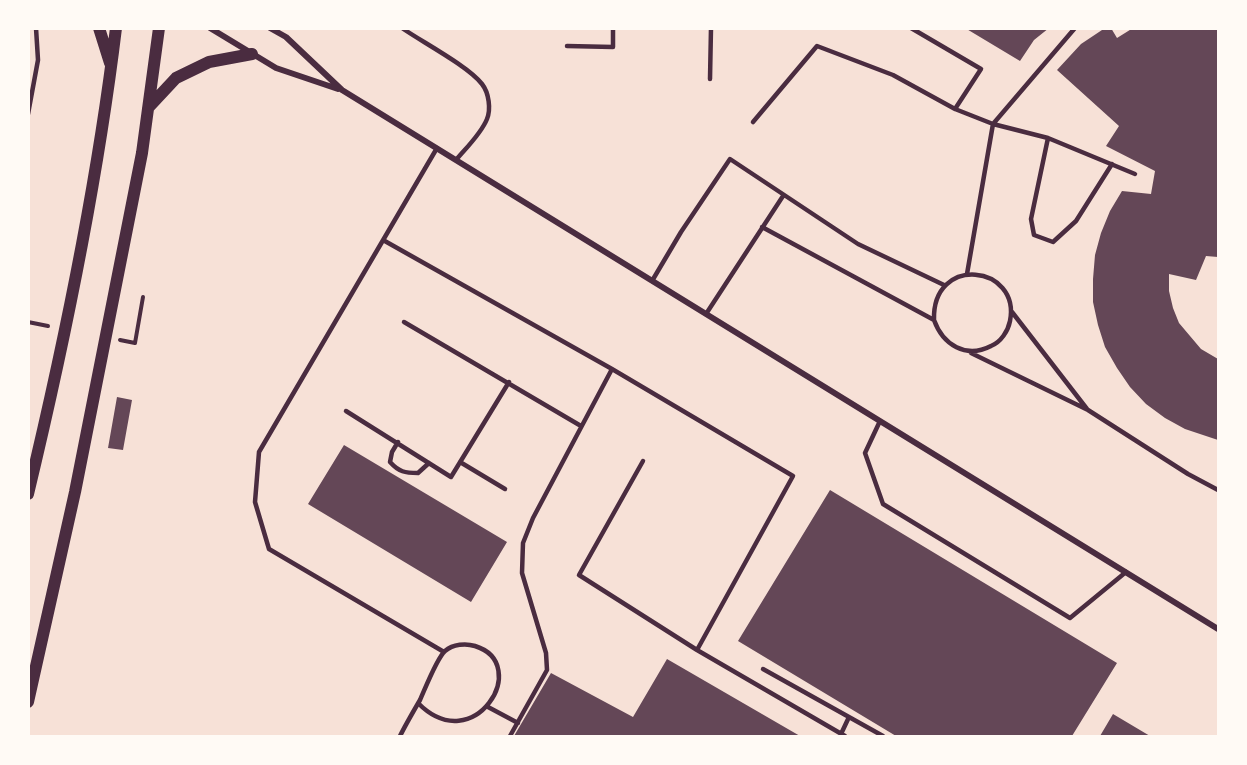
<!DOCTYPE html>
<html>
<head>
<meta charset="utf-8">
<style>
  body { margin:0 }
  #map { position:relative; width:1247px; height:765px; overflow:hidden; background:#f7e1d7; font-family:Poppins,sans-serif }
  canvas { display:block }
  .frame { position:absolute; inset:0; border:30px solid #fffaf5; pointer-events:none }
</style>
</head>
<body>
<div id="map">
<canvas width="1247" height="765"></canvas>
<div class="frame"></div>
</div>
<script>
const ctx = document.querySelector('canvas').getContext('2d');
ctx.lineJoin = 'round';
function fillPath(path, color) {
  ctx.fillStyle = color;
  ctx.fill(path, 'evenodd');
}
function strokePath(path, color, width, dash) {
  ctx.strokeStyle = color;
  ctx.lineWidth = width;
  ctx.lineCap = dash ? 'butt' : 'round';
  ctx.setLineDash(dash || []);
  ctx.stroke(path);
}
const building = new Path2D(`
  M 965,28 L 1049,28 L 1034,40 L 1020,61 Z
  M 1105,28 L 1111,28 L 1117,38 L 1133,28 L 1218,28 L 1218,257 L 1206,256 L 1196,280 L 1169,274 L 1169,291 L 1173,308 L 1179,323 L 1201,349 L 1218,359 L 1218,440 L 1185,429 L 1165,418 L 1146,404 L 1130,387 L 1117,368 L 1105,347 L 1098,325 L 1093,302 L 1093,279 L 1095,255 L 1101,233 L 1110,211 L 1122,191 L 1151,194 L 1155,171 L 1106,146 L 1119,126 L 1057,70 L 1081,44 Z
  M 117,397 L 132,400 L 123,450 L 108,448 Z
  M 344,445 L 507,542 L 471,602 L 308,504 Z
  M 830,490 L 1117,663 L 1072,736 L 896,736 L 738,641 Z
  M 667,659 L 800,736 L 514,736 L 551,673 L 633,717 Z
  M 1113,714 L 1150,736 L 1100,736 Z`);
const path = new Path2D(`
  M 28,322 L 48,326
  M 120,340 L 135,343 L 143,297`);
const service = new Path2D(`
  M 402,28 C 422,42 468,66 482,84 C 489,93 491,109 487,119 C 481,134 466,148 456,160
  M 911,28 L 981,69 L 955,109
  M 567,46 L 613,47 L 613,28
  M 710,79 L 711,28
  M 28,114 L 38,60 L 36,28
  M 753,122 L 817,46 L 893,75 L 955,109 L 993,124 L 1048,138 L 1135,174
  M 1048,138 L 1031,219 L 1034,235 L 1053,242 L 1076,221 L 1112,164
  M 437,148 L 259,452 L 255,502 L 269,549 L 444,652
  M 762,227 L 934,320 C 943,345 966,359 991,346 C 1001,342 1008,331 1010,321 C 1021,265 932,254 934,320
  M 383,240 L 612,369 L 793,476 L 697,650 L 845,736
  M 967,274 L 993,124 L 1075,28
  M 652,281 L 681,232 L 730,159 L 858,244 L 944,285
  M 1012,312 L 1087,409
  M 706,314 L 783,196
  M 404,322 L 581,426
  M 971,353 L 1088,410 L 1188,474 L 1218,490
  M 346,411 L 451,477 L 509,382
  M 880,421 L 865,453 L 883,504 L 1070,618 L 1126,572
  M 398,442 L 392,452 L 390,462 C 399,472 405,473 418,473 L 429,463
  M 643,461 L 579,575 L 697,650
  M 460,462 L 505,489
  M 763,669 L 883,736
  M 488,707 L 518,723
  M 841,734 L 849,717
  M 400,736 C 406,724 413,712 420,700 C 425,689 437,658 445,651 C 453,644 466,643 475,646 C 533,664 474,760 418,703
  M 510,736 L 547,670 L 546,653 L 522,573 L 523,543 L 533,518 L 612,369`);
const minor = new Path2D(`
  M 210,28 L 276,68 L 338,89
  M 270,28 L 286,37 L 342,90 L 1218,629`);
const secondary = new Path2D(`
  M 99,28 L 110,63
  M 148,108 L 176,78 L 209,62 L 252,54
  M 28,494 C 65,340 97,185 116,28
  M 28,702 L 75,492 L 142,153 L 159,28`);
fillPath(building, '#644757');
strokePath(path, '#4a2c40', 4);
strokePath(service, '#4a2c40', 4.5);
strokePath(minor, '#4a2c40', 6);
strokePath(secondary, '#4a2c40', 12);
</script>
</body>
</html>
